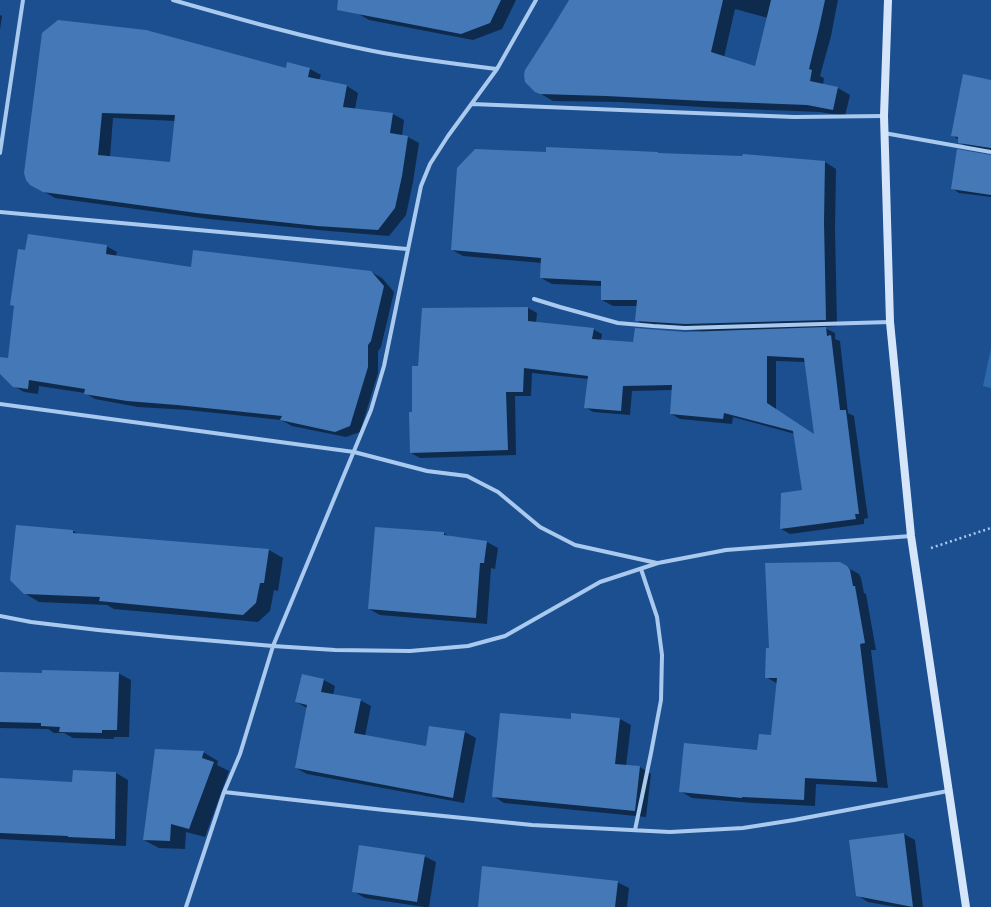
<!DOCTYPE html>
<html>
<head>
<meta charset="utf-8">
<style>
  body { margin:0 }
  canvas { display:block; background:#1b4f8f }
</style>
</head>
<body>
<canvas width="991" height="907"></canvas>
<script>
const ctx = document.querySelector('canvas').getContext('2d');
ctx.lineJoin = 'round';
function fillPath(path, color) {
  ctx.fillStyle = color;
  ctx.fill(path, 'evenodd');
}
function strokePath(path, color, width, dash) {
  ctx.strokeStyle = color;
  ctx.lineWidth = width;
  ctx.lineCap = dash ? 'butt' : 'round';
  ctx.setLineDash(dash || []);
  ctx.stroke(path);
}
const green = new Path2D(`
  M 991,348 L 991,388 L 983,386 Z`);
const shadow = new Path2D(`
  M 360,0 L 516,0 L 502,29 L 473,40 L 369,20 L 357,13 Z
  M 570,0 L 838,0 L 831,36 L 820,76 L 824,78 L 823,85 L 838,88 L 850,95 L 845,116 L 820,112 L 718,108 L 619,102 L 553,101 L 536,91 ZM 735,9 L 768,18 L 756,67 L 724,57 Z
  M 0,15 L 2,16 L 0,30 Z
  M 43,34 L 287,69 L 310,69 L 321,75 L 319,80 L 347,86 L 358,93 L 355,109 L 393,114 L 404,120 L 402,136 L 408,137 L 419,143 L 413,182 L 406,215 L 389,236 L 329,231 L 209,219 L 55,198 L 43,191 ZM 113,118 L 175,121 L 171,163 L 110,157 Z
  M 991,81 L 991,151 L 966,146 L 959,142 L 959,140 L 952,135 Z
  M 547,153 L 743,157 L 744,155 L 825,162 L 836,169 L 835,229 L 837,326 L 823,327 L 835,333 L 835,339 L 840,341 L 848,413 L 854,416 L 868,518 L 864,519 L 864,524 L 790,534 L 781,529 L 803,491 L 795,434 L 733,417 L 732,424 L 680,419 L 671,414 L 672,390 L 632,391 L 630,415 L 593,412 L 585,407 L 588,379 L 532,373 L 531,396 L 515,396 L 516,455 L 420,458 L 411,453 L 413,413 L 418,367 L 423,309 L 528,308 L 537,313 L 536,323 L 593,329 L 602,334 L 601,341 L 634,344 L 685,332 L 701,332 L 701,331 L 647,327 L 636,320 L 637,306 L 613,306 L 602,300 L 602,286 L 552,284 L 541,278 L 542,263 L 463,256 L 452,250 ZM 776,361 L 805,362 L 815,435 L 776,410 Z
  M 991,156 L 991,197 L 959,193 L 952,188 Z
  M 106,246 L 117,252 L 116,256 L 192,268 L 371,272 L 382,278 L 394,292 L 381,347 L 378,351 L 378,373 L 360,432 L 346,437 L 292,426 L 281,420 L 188,410 L 138,407 L 95,399 L 85,393 L 39,386 L 38,394 L 24,392 L 14,386 L 9,359 L 15,307 L 11,304 L 26,251 Z
  M 73,531 L 80,535 L 269,550 L 283,558 L 278,591 L 274,590 L 270,611 L 258,622 L 114,609 L 107,605 L 39,602 L 24,593 Z
  M 444,533 L 450,537 L 487,542 L 498,548 L 495,569 L 491,568 L 487,624 L 380,615 L 369,609 Z
  M 839,563 L 859,574 L 861,578 L 864,593 L 866,594 L 876,650 L 871,650 L 888,788 L 816,784 L 815,806 L 753,803 L 692,798 L 680,791 L 758,751 L 772,736 L 778,684 L 766,677 L 770,649 Z
  M 0,673 L 118,673 L 131,680 L 129,737 L 114,737 L 114,739 L 73,738 L 64,733 L 54,733 L 48,729 L 0,728 Z
  M 303,675 L 324,680 L 335,686 L 333,695 L 360,700 L 371,706 L 365,736 L 427,748 L 430,727 L 465,732 L 476,738 L 464,803 L 307,774 L 296,768 L 307,708 L 296,702 Z
  M 620,719 L 631,725 L 626,766 L 640,767 L 651,774 L 646,817 L 504,803 L 493,796 L 572,720 Z
  M 203,752 L 218,761 L 217,765 L 229,771 L 205,837 L 186,832 L 185,849 L 159,848 L 144,840 Z
  M 116,773 L 128,780 L 126,846 L 0,839 L 0,779 L 73,783 Z
  M 904,834 L 915,840 L 923,907 L 896,907 L 868,902 L 857,895 Z
  M 424,856 L 436,862 L 429,907 L 424,907 L 365,898 L 353,891 Z
  M 617,882 L 629,888 L 627,907 L 479,907 Z`);
const building = new Path2D(`
  M 338,0 L 501,0 L 490,23 L 461,34 L 337,10 Z
  M 569,0 L 723,0 L 711,52 L 755,66 L 771,0 L 825,0 L 819,28 L 809,69 L 812,70 L 810,81 L 838,87 L 833,110 L 807,105 L 705,101 L 606,96 L 540,94 L 535,92 L 525,82 L 524,75 L 525,70 L 552,28 Z
  M 58,20 L 146,30 L 286,68 L 287,62 L 310,68 L 308,77 L 347,85 L 343,107 L 393,113 L 390,133 L 408,136 L 402,176 L 395,208 L 378,230 L 317,226 L 197,213 L 43,192 L 30,185 L 26,180 L 24,173 L 42,33 ZM 102,113 L 175,115 L 170,162 L 98,155 Z
  M 963,74 L 991,80 L 991,148 L 958,143 L 958,137 L 951,136 Z
  M 546,147 L 658,152 L 658,153 L 742,156 L 743,154 L 825,161 L 824,222 L 826,320 L 685,324 L 635,321 L 637,300 L 601,300 L 601,281 L 540,278 L 541,258 L 451,250 L 457,168 L 475,149 L 546,152 Z
  M 957,149 L 991,155 L 991,195 L 951,189 Z
  M 28,234 L 107,245 L 106,254 L 191,267 L 193,250 L 371,271 L 384,286 L 371,341 L 368,345 L 368,367 L 350,426 L 335,432 L 280,420 L 282,416 L 177,405 L 127,401 L 84,394 L 85,389 L 29,380 L 28,389 L 13,387 L 0,374 L 0,357 L 8,358 L 14,306 L 10,305 L 18,249 L 25,250 Z
  M 528,307 L 528,321 L 594,328 L 592,339 L 633,342 L 635,328 L 685,332 L 826,327 L 827,336 L 831,335 L 840,410 L 846,410 L 859,514 L 855,514 L 856,519 L 780,529 L 781,493 L 802,490 L 793,431 L 724,413 L 723,419 L 670,414 L 672,385 L 623,386 L 621,411 L 584,408 L 588,376 L 524,368 L 523,392 L 506,392 L 508,450 L 410,453 L 409,412 L 412,412 L 412,366 L 418,366 L 422,308 ZM 767,356 L 804,358 L 814,434 L 767,403 Z
  M 16,525 L 73,530 L 73,533 L 269,549 L 264,583 L 260,583 L 256,603 L 243,615 L 99,601 L 100,597 L 24,594 L 10,580 Z
  M 375,527 L 444,532 L 444,535 L 487,541 L 484,563 L 480,563 L 476,618 L 368,609 Z
  M 835,562 L 840,562 L 847,566 L 850,570 L 853,586 L 855,586 L 865,643 L 860,644 L 877,782 L 805,778 L 804,800 L 742,797 L 742,798 L 679,792 L 684,743 L 757,750 L 759,734 L 771,735 L 777,678 L 765,678 L 766,648 L 769,648 L 765,563 Z
  M 42,670 L 119,672 L 117,730 L 102,730 L 102,733 L 59,732 L 60,727 L 41,726 L 41,723 L 0,722 L 0,672 L 42,673 Z
  M 302,674 L 324,679 L 321,692 L 361,699 L 354,733 L 426,746 L 429,726 L 465,731 L 453,798 L 295,768 L 307,705 L 295,702 Z
  M 500,713 L 571,719 L 571,713 L 620,718 L 615,764 L 640,766 L 635,811 L 492,797 Z
  M 155,749 L 204,751 L 202,758 L 214,762 L 189,829 L 171,824 L 170,841 L 143,840 Z
  M 73,770 L 116,772 L 115,839 L 68,837 L 68,836 L 0,833 L 0,778 L 72,782 Z
  M 904,833 L 913,907 L 856,896 L 849,840 Z
  M 359,845 L 425,855 L 417,902 L 352,892 Z
  M 482,866 L 618,881 L 615,907 L 478,907 Z`);
const path = new Path2D(`
  M 931,548 L 991,528`);
const street = new Path2D(`
  M 173,0 C 239,19 306,38 373,51 C 414,59 456,64 497,69
  M 472,104 L 794,117 L 884,116
  M 884,133 L 991,152
  M 0,153 L 23,0
  M 0,212 L 407,249
  M 534,299 L 560,307 L 618,323 L 653,326 L 685,328 L 890,322
  M 0,404 L 354,452 L 427,471 L 467,476 L 498,492 L 540,527 L 575,545 L 657,563
  M 0,616 L 31,622 L 98,630 L 169,637 L 273,646 L 335,650 L 410,651 L 468,646 L 505,636 L 600,582 L 658,563 L 726,550 L 911,536
  M 224,792 L 384,810 L 532,825 L 670,832 L 743,828 L 794,820 L 948,791
  M 635,830 L 651,753 L 661,700 L 662,655 L 657,617 L 641,569
  M 186,907 L 224,792 L 240,754 L 273,646 L 371,410 L 384,366 L 421,186 L 430,164 L 448,136 L 497,69 L 536,0`);
const secondary = new Path2D(`
  M 888,0 L 884,116 L 890,322 L 911,536 L 966,907`);
fillPath(green, '#2e69ad');
fillPath(shadow, '#0007');
fillPath(building, '#4478b7');
strokePath(path, '#a9c9ee', 2.5, [2, 3]);
strokePath(street, '#a9c9ee', 4);
strokePath(secondary, '#d6e6fa', 8);
</script>
</body>
</html>
